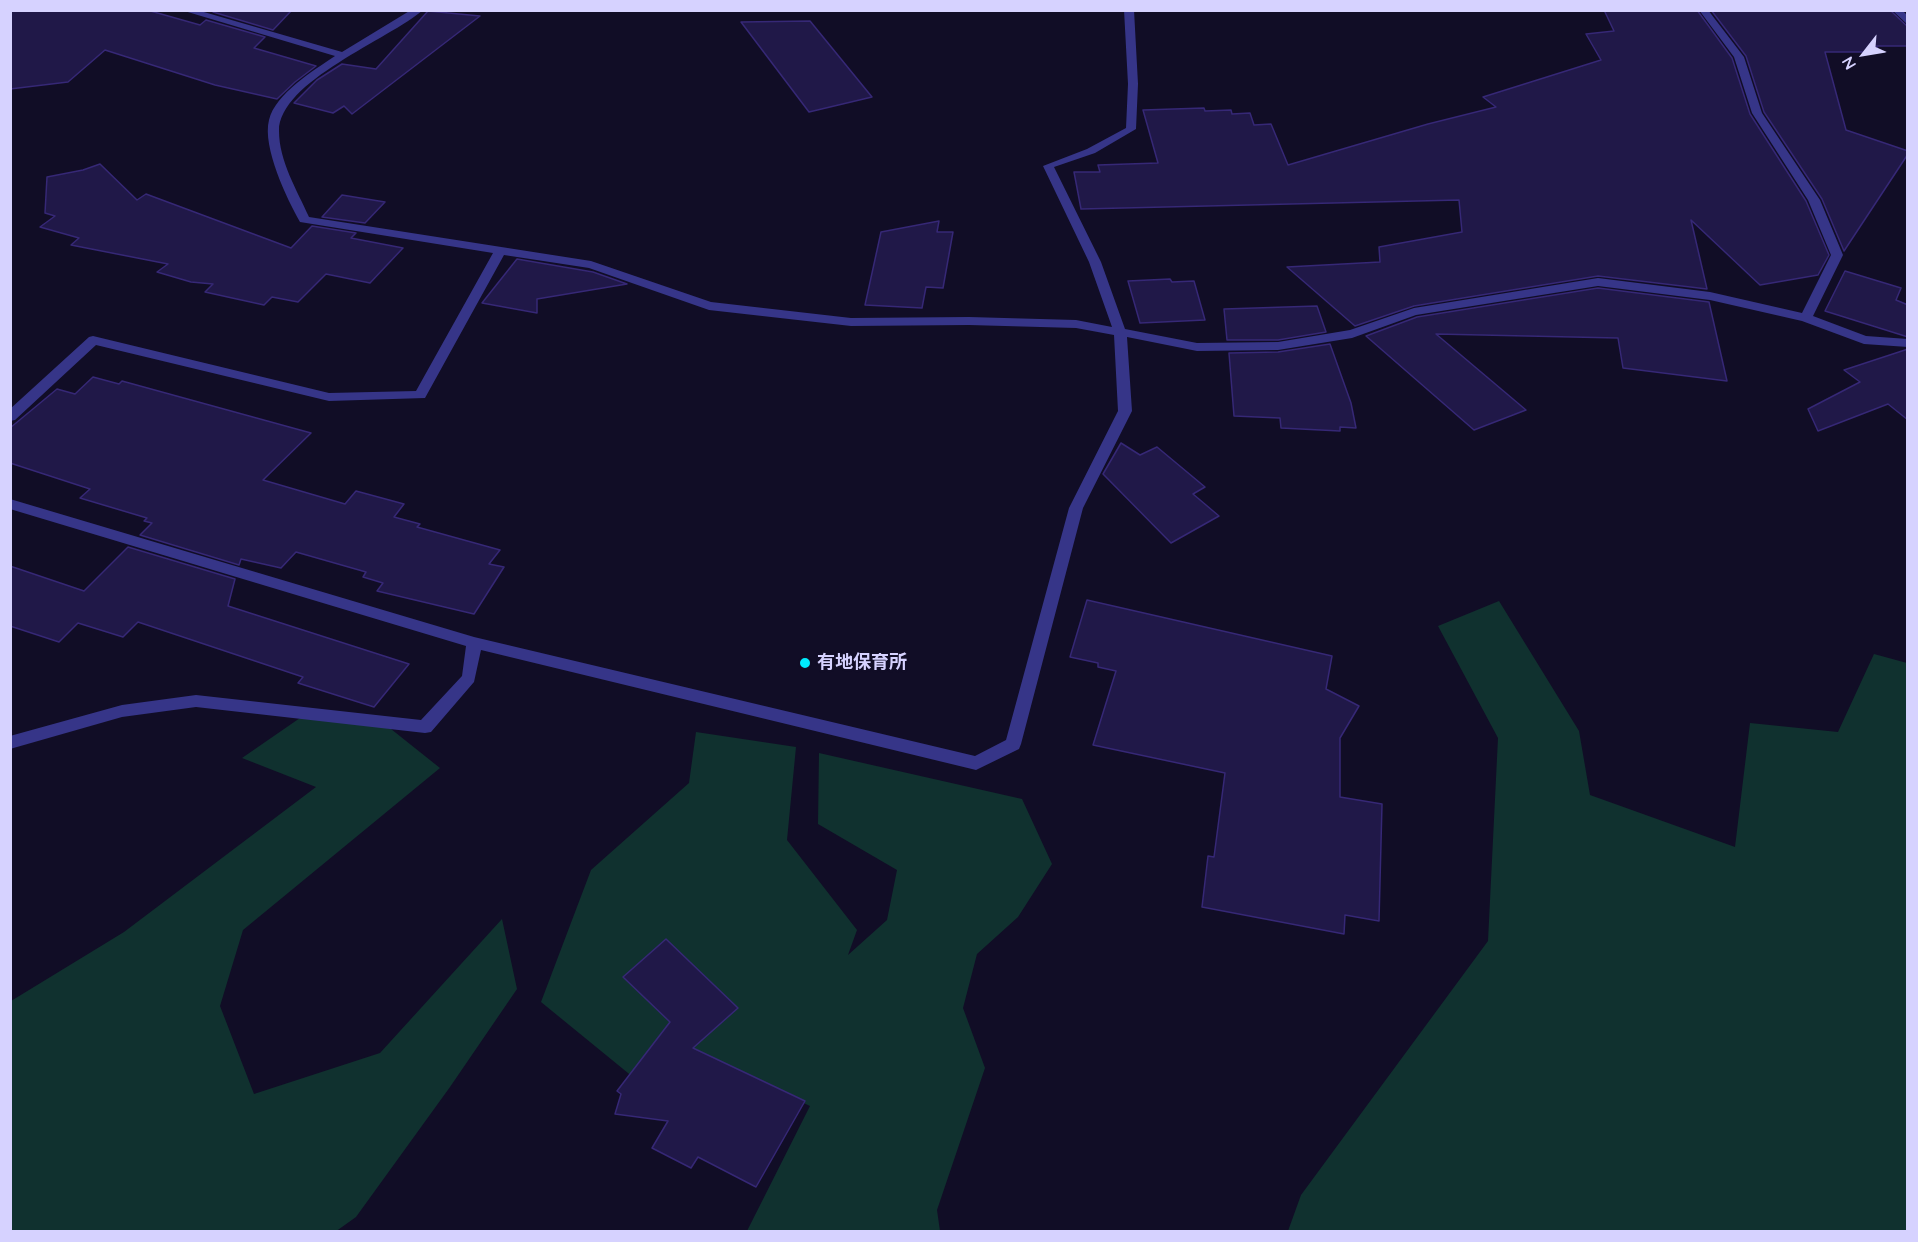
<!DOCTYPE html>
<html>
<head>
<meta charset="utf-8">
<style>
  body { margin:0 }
  #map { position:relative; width:1918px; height:1242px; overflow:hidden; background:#110d26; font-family:Quicksand,sans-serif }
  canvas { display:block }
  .frame { position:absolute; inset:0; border:12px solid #d6d2ff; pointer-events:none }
  .north { position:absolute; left:1834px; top:24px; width:60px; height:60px; -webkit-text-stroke:4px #110d26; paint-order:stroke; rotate:239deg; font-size:16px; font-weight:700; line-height:24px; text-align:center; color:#d6d2ff }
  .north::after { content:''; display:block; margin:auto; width:21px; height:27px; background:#d6d2ff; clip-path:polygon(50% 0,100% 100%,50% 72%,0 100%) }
</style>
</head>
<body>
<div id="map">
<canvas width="1918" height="1242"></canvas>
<div class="frame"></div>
<div class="north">N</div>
</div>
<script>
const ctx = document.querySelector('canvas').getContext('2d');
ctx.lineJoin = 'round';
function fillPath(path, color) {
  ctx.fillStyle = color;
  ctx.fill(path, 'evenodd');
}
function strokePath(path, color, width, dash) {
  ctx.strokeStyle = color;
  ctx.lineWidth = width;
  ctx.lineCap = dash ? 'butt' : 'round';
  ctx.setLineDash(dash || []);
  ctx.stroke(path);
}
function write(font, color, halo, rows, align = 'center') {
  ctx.font = font + ' Quicksand,"Noto Sans JP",sans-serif';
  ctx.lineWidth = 4.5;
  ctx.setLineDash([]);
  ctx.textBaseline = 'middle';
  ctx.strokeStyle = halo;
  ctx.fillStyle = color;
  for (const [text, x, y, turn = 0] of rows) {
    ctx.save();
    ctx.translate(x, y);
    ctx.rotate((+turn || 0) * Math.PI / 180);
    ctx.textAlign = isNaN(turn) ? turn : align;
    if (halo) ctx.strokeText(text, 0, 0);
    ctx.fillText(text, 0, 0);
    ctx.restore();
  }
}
const green = new Path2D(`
  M 1499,601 L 1579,731 L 1590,795 L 1735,847 L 1750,723 L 1838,732 L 1874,654 L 1907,663 L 1907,1231 L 1288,1231 L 1301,1195 L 1488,941 L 1498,738 L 1438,626 Z
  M 313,709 L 391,729 L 440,768 L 243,930 L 220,1006 L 254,1094 L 380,1053 L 502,919 L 517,989 L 450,1087 L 356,1217 L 335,1232 L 11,1232 L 11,1001 L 124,932 L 316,787 L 242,758 Z
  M 696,732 L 796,747 L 787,840 L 857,930 L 848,955 L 887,920 L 897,870 L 818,824 L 819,753 L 1022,799 L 1052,864 L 1018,917 L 977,954 L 963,1008 L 985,1068 L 937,1210 L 940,1231 L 747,1231 L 810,1106 L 707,1057 L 650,1091 L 541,1002 L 591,870 L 689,783 Z`);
const building = new Path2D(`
  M 10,10 L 147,10 L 200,25 L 206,20 L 265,37 L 254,48 L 316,66 L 295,82 L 277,99 L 215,85 L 105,50 L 68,82 L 10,89 Z
  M 215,10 L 292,10 L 273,30 L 213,12 Z
  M 1604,10 L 1697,10 L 1732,58 L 1750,114 L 1806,201 L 1829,255 L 1818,275 L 1760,285 L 1691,220 L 1707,289 L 1598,276 L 1414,306 L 1355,326 L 1287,267 L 1380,262 L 1379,247 L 1462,232 L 1459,200 L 1081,209 L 1074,172 L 1100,172 L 1098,165 L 1158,163 L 1143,110 L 1204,108 L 1205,111 L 1231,110 L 1232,114 L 1250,113 L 1254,125 L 1271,124 L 1288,165 L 1428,124 L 1496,107 L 1483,97 L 1601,60 L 1586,34 L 1614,31 Z
  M 1711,10 L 1890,10 L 1908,27 L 1908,46 L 1876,46 L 1879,50 L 1868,50 L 1871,52 L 1825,52 L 1846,130 L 1908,151 L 1908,154 L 1844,251 L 1822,199 L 1764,112 L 1746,56 Z
  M 428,11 L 480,16 L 352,114 L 344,106 L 333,113 L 294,103 L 317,80 L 342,64 L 376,69 Z
  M 810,21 L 872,97 L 809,112 L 741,22 Z
  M 100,164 L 137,200 L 146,194 L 291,248 L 312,226 L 356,233 L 351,238 L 403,248 L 370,283 L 326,274 L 298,302 L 272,297 L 264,305 L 205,292 L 213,284 L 191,282 L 157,272 L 168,264 L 71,245 L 79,238 L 40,227 L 55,216 L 45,213 L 47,177 L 83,170 Z
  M 342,195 L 385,202 L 365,223 L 322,217 Z
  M 939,221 L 937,232 L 953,232 L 943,288 L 926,287 L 922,308 L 865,305 L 881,232 Z
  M 517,259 L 593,272 L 627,284 L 537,299 L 537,313 L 482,303 Z
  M 1845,271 L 1901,288 L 1896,300 L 1908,305 L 1908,337 L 1825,311 Z
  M 1170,279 L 1172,282 L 1194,281 L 1205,320 L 1140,323 L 1128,281 Z
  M 1598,288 L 1709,302 L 1727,381 L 1623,368 L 1618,338 L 1436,334 L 1526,410 L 1474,430 L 1366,336 L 1417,317 Z
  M 1317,306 L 1326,332 L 1278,340 L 1227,340 L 1224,309 Z
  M 1330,344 L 1351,403 L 1356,428 L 1340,427 L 1340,431 L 1281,428 L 1280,418 L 1234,416 L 1229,353 L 1278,352 Z
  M 1908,349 L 1908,420 L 1888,404 L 1818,431 L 1808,409 L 1860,382 L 1844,370 Z
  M 93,377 L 119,384 L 122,381 L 311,433 L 263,480 L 345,504 L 356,491 L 404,504 L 394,517 L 420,524 L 417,527 L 500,550 L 489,564 L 504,567 L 474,614 L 377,591 L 383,583 L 363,577 L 366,572 L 296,552 L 281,568 L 241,559 L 239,565 L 140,535 L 152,523 L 144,521 L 147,518 L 80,498 L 90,489 L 10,463 L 10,428 L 57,389 L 75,394 Z
  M 1121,443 L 1140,455 L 1157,447 L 1205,487 L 1193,494 L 1219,516 L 1171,543 L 1103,474 Z
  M 128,547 L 235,579 L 228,606 L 409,664 L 374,707 L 298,683 L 303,677 L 138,622 L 123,637 L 78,623 L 59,642 L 10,626 L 10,566 L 84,591 Z
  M 1087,600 L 1332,656 L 1326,689 L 1359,706 L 1340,738 L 1340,797 L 1382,804 L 1379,921 L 1345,915 L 1344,934 L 1202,907 L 1208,856 L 1214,857 L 1225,773 L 1093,745 L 1116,671 L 1098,667 L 1098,663 L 1070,657 Z
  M 666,939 L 738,1008 L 693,1048 L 805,1101 L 756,1187 L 698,1157 L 691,1168 L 652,1148 L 668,1121 L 615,1114 L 621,1094 L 617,1091 L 670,1022 L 623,977 Z`);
const street = new Path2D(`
  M 181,10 L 197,10 L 342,52 L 411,10 L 423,10 C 390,39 279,81 279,131 C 279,161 297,190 309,217 L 591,261 L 711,302 L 851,318 L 969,317 L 1076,320 L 1112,327 L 1089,262 L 1043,166 L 1087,149 L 1126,128 L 1128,84 L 1124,10 L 1134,10 L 1138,84 L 1136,129 L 1095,153 L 1054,167 L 1101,262 L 1125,329 L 1197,343 L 1278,342 L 1350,330 L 1414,308 L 1598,278 L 1710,292 L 1802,313 L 1831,255 L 1808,200 L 1752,113 L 1734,57 L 1699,10 L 1708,10 L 1744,57 L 1762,113 L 1820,200 L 1843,255 L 1813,316 L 1866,336 L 1908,339 L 1908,347 L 1864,344 L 1802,321 L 1710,300 L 1598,286 L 1416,315 L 1352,338 L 1278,350 L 1197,351 L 1127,337 L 1132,411 L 1083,508 L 1021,744 L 1019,749 L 976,770 L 481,650 L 474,682 L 431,732 L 425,733 L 196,707 L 122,717 L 10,749 L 10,736 L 122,705 L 196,695 L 421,720 L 462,676 L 466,646 L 10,509 L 10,499 L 474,637 L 975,756 L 1006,740 L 1069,508 L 1118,411 L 1114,335 L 1076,328 L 969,325 L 851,326 L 709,310 L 589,268 L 504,255 L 425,398 L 329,401 L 96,345 L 15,420 L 10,421 L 10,409 L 89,337 L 93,336 L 329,393 L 416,391 L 493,253 L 300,222 C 287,199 262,147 269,120 C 275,94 314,70 335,56 Z
  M 1892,10 L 1902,10 L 1908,16 L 1908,25 Z`);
const markers = [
  [805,663,6,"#00ebfd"]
];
const poiNames = [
  ["有地保育所",817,663]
];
fillPath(green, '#10312f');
fillPath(building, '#201848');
strokePath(building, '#362876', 1.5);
fillPath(street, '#363588');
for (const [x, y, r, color] of markers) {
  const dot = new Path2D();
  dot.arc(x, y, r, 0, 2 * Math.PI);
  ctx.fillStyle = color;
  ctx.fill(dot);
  strokePath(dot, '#110d26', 2);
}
write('bold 18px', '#d6d2ff', '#110d26', poiNames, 'left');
</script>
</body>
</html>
